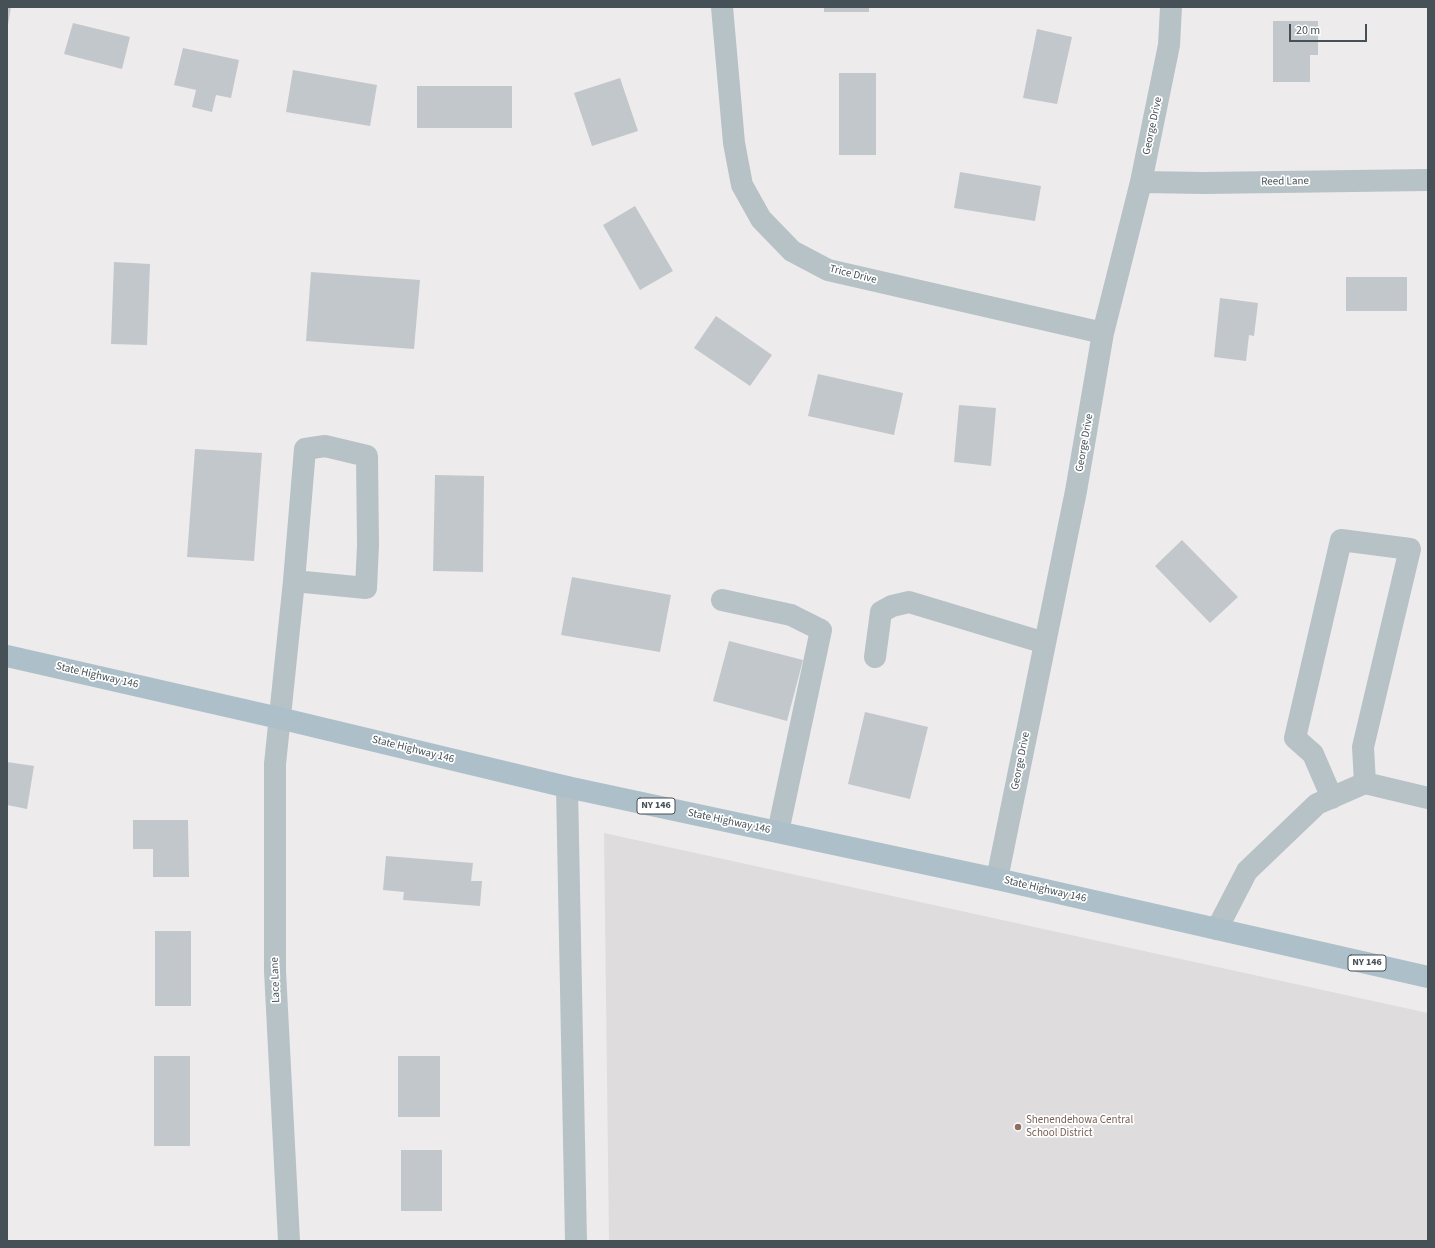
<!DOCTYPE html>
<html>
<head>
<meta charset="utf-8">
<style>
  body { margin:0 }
  #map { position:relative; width:1435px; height:1248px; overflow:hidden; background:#eeebec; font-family:"Source Sans 3",sans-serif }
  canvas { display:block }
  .frame { position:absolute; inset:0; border:8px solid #455157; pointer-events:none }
  .scale { position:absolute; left:1289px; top:24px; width:78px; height:18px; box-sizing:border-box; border:2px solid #455157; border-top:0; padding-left:5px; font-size:12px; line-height:14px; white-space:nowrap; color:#455157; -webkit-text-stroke:3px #fff; paint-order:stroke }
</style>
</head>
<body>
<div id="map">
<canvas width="1435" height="1248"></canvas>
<div class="frame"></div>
<div class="scale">20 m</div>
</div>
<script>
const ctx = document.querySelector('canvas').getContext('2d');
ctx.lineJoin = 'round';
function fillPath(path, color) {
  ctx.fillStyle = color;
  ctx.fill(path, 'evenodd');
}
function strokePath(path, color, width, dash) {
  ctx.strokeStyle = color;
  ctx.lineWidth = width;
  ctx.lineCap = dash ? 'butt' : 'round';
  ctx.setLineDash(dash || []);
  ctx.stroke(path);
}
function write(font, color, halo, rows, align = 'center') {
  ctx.font = font + ' "Source Sans 3",sans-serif';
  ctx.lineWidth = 3.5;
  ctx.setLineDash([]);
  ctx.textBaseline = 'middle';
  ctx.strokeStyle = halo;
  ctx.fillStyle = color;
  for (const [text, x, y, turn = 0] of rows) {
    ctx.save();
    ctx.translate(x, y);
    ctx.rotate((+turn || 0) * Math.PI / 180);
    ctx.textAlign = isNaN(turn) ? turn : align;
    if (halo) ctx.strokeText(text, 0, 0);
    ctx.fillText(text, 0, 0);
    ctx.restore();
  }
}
const education = new Path2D(`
  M 604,833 L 1428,1013 L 1428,1241 L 609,1241 Z`);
const building = new Path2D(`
  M 7,7 L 11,7 L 8,25 L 7,25 Z
  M 824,7 L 869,7 L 869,12 L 824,12 Z
  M 1273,21 L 1318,21 L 1318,55 L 1310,55 L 1310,82 L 1273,82 Z
  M 73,23 L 130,37 L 122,69 L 64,54 Z
  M 1037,29 L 1072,37 L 1057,104 L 1023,98 Z
  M 183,48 L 239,60 L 231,98 L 216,95 L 212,112 L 192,107 L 196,90 L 174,85 Z
  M 293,70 L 377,85 L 370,126 L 286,112 Z
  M 839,73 L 876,73 L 876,155 L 839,155 Z
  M 620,78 L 638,131 L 592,146 L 574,93 Z
  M 417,86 L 512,86 L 512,128 L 417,128 Z
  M 960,172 L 1041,186 L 1035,221 L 954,208 Z
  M 635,206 L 673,271 L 640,290 L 603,225 Z
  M 114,262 L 150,264 L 147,345 L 111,344 Z
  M 311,272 L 420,280 L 414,349 L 306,341 Z
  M 1346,277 L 1407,277 L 1407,311 L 1346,311 Z
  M 1220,298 L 1258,303 L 1254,336 L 1249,335 L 1246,361 L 1214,357 Z
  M 716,316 L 772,355 L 750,386 L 694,348 Z
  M 818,374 L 903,393 L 894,435 L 808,416 Z
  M 959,405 L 996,408 L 991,466 L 954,462 Z
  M 195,449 L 262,453 L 254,561 L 187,557 Z
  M 435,475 L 484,476 L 483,572 L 433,571 Z
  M 1182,540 L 1238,597 L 1210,623 L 1155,566 Z
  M 572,577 L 671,595 L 660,652 L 561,635 Z
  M 729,641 L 803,660 L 787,721 L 713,701 Z
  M 865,712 L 928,727 L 910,799 L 848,784 Z
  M 7,762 L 34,766 L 27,809 L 7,805 Z
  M 133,820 L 188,820 L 189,877 L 153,877 L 153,849 L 133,849 Z
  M 386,856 L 473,863 L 471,881 L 482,881 L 480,906 L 403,900 L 404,892 L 383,890 Z
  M 155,931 L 191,931 L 191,1006 L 155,1006 Z
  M 154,1056 L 190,1056 L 190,1146 L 154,1146 Z
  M 398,1056 L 440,1056 L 440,1117 L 398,1117 Z
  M 401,1150 L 442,1150 L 442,1211 L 401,1211 Z`);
const minor = new Path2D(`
  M 722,7 L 734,143 L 742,185 L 761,219 L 792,251 L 828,270 L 1103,333
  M 1141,182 L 1204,183 L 1428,180
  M 722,600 L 791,615 L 821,630 L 778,832
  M 875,657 L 881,612 L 892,606 L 909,602 L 1045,643
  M 567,787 L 576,1241
  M 1332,798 L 1313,754 L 1295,738 L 1341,540 L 1410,549 L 1363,747 L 1365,783
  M 997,879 L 1076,491 L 1103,333 L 1141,182 L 1169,45 L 1171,7
  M 1217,929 L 1247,871 L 1317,804 L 1365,783 L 1428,798
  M 289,1241 L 275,971 L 275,764 L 294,581 L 305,449 L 325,446 L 367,456 L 368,545 L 366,588 L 294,581`);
const major = new Path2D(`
  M 7,656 L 279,718 L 567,787 L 997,879 L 1428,977`);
const markers = [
  [1018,1127,4,"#8d6e63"]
];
const shields = [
  [656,806,38],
  [1367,963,38]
];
const shieldNames = [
  ["NY 146",656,806],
  ["NY 146",1367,963]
];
const streetNames = [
  ["George Drive",1153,126,-78],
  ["Reed Lane",1285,182,-1],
  ["Trice Drive",853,275,14],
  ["George Drive",1085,443,-80],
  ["State Highway 146",97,676,13],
  ["State Highway 146",413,750,14],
  ["George Drive",1021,761,-79],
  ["State Highway 146",729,822,12],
  ["State Highway 146",1045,890,13],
  ["Lace Lane",276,980,-92]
];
const educationNames = [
  ["Shenendehowa Central",1026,1121],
  ["School District",1026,1134]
];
fillPath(education, '#dfdcdd');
fillPath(building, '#c2c7cb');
strokePath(minor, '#b7c2c7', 22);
strokePath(major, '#adbfc9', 22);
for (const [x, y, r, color] of markers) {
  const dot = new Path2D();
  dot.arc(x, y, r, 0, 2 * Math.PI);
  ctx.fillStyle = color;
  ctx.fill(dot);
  strokePath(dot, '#fff', 1.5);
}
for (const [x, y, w] of shields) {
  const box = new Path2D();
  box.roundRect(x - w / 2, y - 8, w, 16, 3);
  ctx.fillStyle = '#fff';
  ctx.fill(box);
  strokePath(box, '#455157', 1);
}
write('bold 10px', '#455157', null, shieldNames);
write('11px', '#455157', '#fff', streetNames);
write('11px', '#785e54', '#fff', educationNames, 'left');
</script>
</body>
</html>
